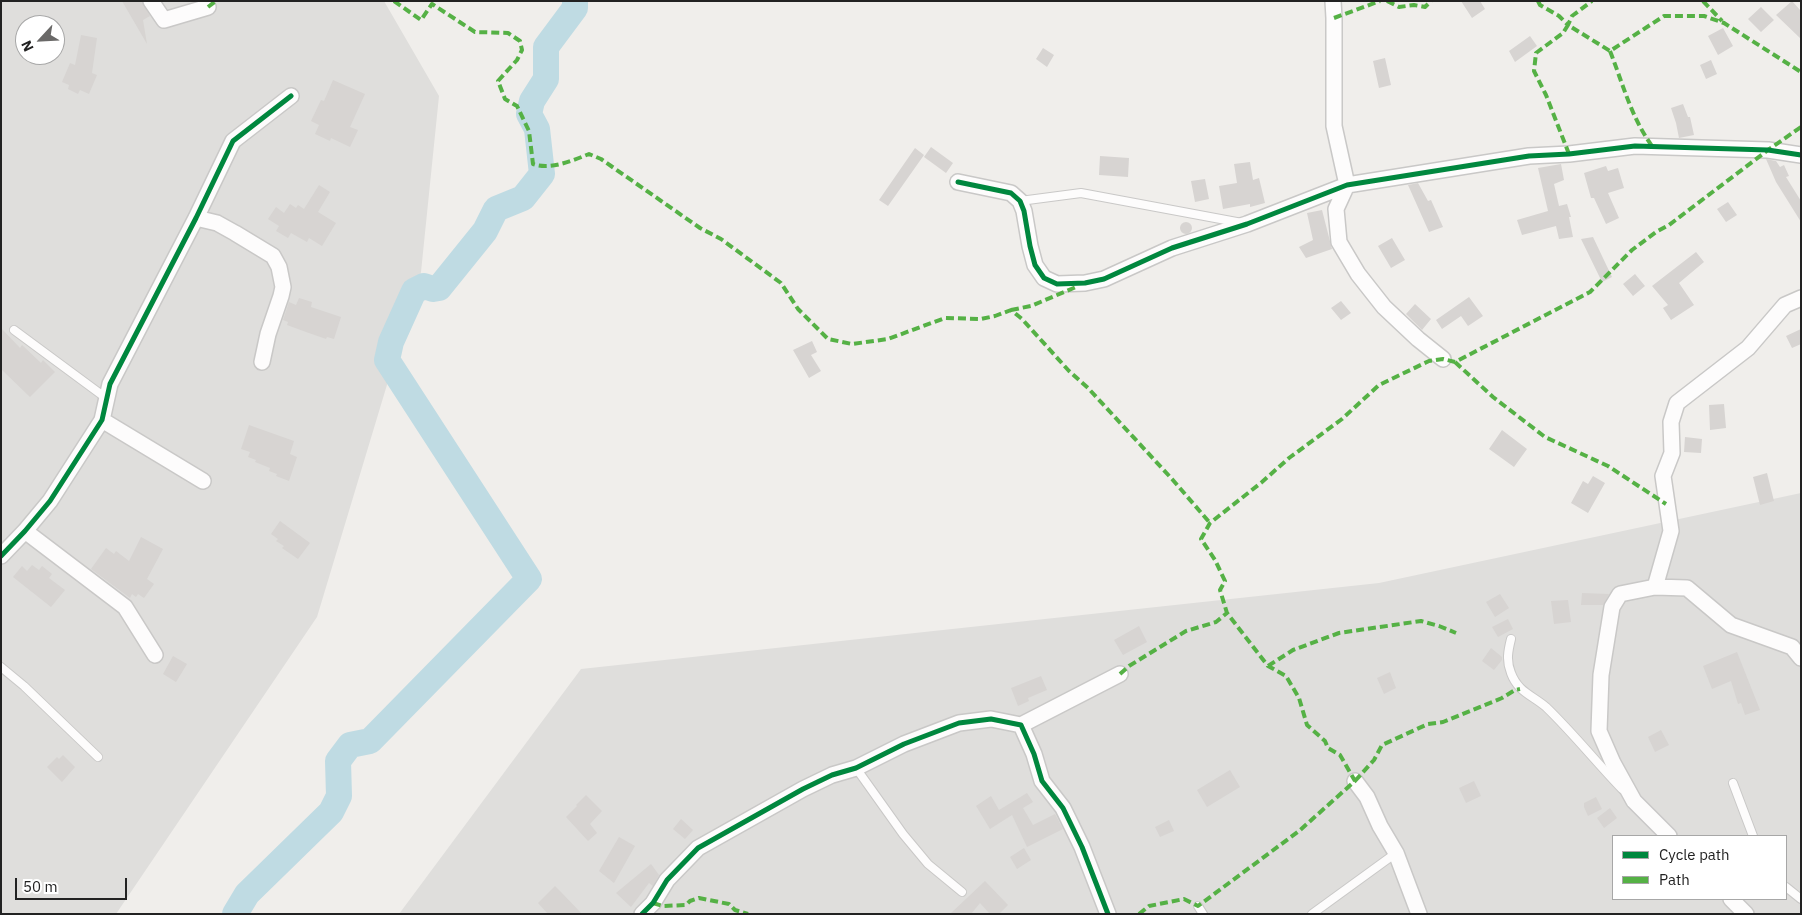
<!DOCTYPE html>
<html>
<head>
<meta charset="utf-8">
<style>
  body { margin:0 }
  #map { position:relative; width:1802px; height:915px; overflow:hidden; background:#f0eeeb; font-family:"IBM Plex Sans",sans-serif }
  canvas { display:block }
  .frame { position:absolute; inset:0; border:2px solid #222; pointer-events:none }
  .legend { position:absolute; left:1612px; top:835px; width:175px; height:65px; box-sizing:border-box; background:#fff; border:1px solid #a7a7a7; margin:0; padding:6px 9px; list-style:none; font-size:15px; color:#222 }
  .legend li { display:flex; align-items:center; gap:10px; height:25px }
  .legend b { width:25px; border:1px solid #a7a7a7 }
  .north { position:absolute; left:15px; top:15px; width:50px; height:50px; box-sizing:border-box; background:#fff; border:1px solid #a7a7a7; border-radius:50%; rotate:245deg; font-size:14px; font-weight:700; line-height:20px; text-align:center; color:#222 }
  .north::after { content:''; display:block; margin:auto; width:18px; height:22px; background:#6a6968; clip-path:polygon(50% 0,100% 100%,50% 72%,0 100%) }
  .scale { position:absolute; left:15px; top:878px; width:112px; height:22px; box-sizing:border-box; border:2px solid #222; border-top:0; padding-left:6px; font-size:15px; line-height:18px; white-space:nowrap; color:#222; -webkit-text-stroke:4px #fff; paint-order:stroke }
</style>
</head>
<body>
<div id="map">
<canvas width="1802" height="915"></canvas>
<div class="frame"></div>
<ul class="legend">
<li><b style="height:6px;background:#00873e"></b>Cycle path</li>
<li><b style="height:6px;background:#55b145"></b>Path</li>
</ul>
<div class="north">N</div>
<div class="scale">50 m</div>
</div>
<script>
const ctx = document.querySelector('canvas').getContext('2d');
ctx.lineJoin = 'round';
function fillPath(path, color) {
  ctx.fillStyle = color;
  ctx.fill(path, 'evenodd');
}
function strokePath(path, color, width, dash) {
  ctx.strokeStyle = color;
  ctx.lineWidth = width;
  ctx.lineCap = dash ? 'butt' : 'round';
  ctx.setLineDash(dash || []);
  ctx.stroke(path);
}
const residential = new Path2D(`
  M 1,1 L 384,1 L 439,96 L 421,272 L 317,617 L 116,914 L 1,914 ZM 25,25 L 55,25 L 55,55 L 25,55 Z
  M 1801,493 L 1801,914 L 399,914 L 581,669 L 1379,583 ZM 1613,836 L 1786,836 L 1786,899 L 1613,899 Z`);
const river = new Path2D(`
  M 235,914 L 247,894 L 331,812 L 339,796 L 338,761 L 350,745 L 370,741 L 529,579 L 387,360 L 391,342 L 414,291 L 424,286 L 433,289 L 439,288 L 485,231 L 496,209 L 523,198 L 542,174 L 537,129 L 529,114 L 532,101 L 546,79 L 546,47 L 575,8 L 575,1`);
const building = new Path2D(`
  M 122,1 L 142,1 L 150,16 L 143,20 L 147,44 Z
  M 1461,1 L 1480,1 L 1485,9 L 1472,18 Z
  M 1792,1 L 1801,11 L 1801,39 L 1776,15 Z
  M 1761,7 L 1774,20 L 1761,32 L 1748,19 Z
  M 1723,28 L 1733,46 L 1718,55 L 1708,36 Z
  M 81,35 L 97,38 L 92,73 L 97,75 L 89,94 L 80,90 L 78,94 L 68,89 L 69,85 L 62,82 L 70,63 L 75,65 Z
  M 1530,36 L 1537,46 L 1515,62 L 1509,51 Z
  M 1043,48 L 1054,55 L 1047,67 L 1036,59 Z
  M 1385,58 L 1391,85 L 1379,88 L 1373,61 Z
  M 1711,60 L 1717,74 L 1706,79 L 1700,65 Z
  M 333,80 L 365,94 L 350,127 L 358,130 L 350,147 L 331,138 L 330,141 L 315,134 L 319,125 L 311,121 L 321,100 L 324,101 Z
  M 1683,104 L 1688,117 L 1690,117 L 1694,135 L 1679,138 L 1676,123 L 1671,108 Z
  M 931,147 L 953,163 L 946,173 L 924,157 Z
  M 915,148 L 924,155 L 888,206 L 879,200 Z
  M 1100,156 L 1129,158 L 1128,177 L 1099,175 Z
  M 1766,159 L 1776,161 L 1780,167 L 1784,165 L 1789,176 L 1786,177 L 1801,201 L 1801,222 L 1776,182 Z
  M 1250,162 L 1253,180 L 1259,178 L 1265,203 L 1250,207 L 1250,204 L 1223,209 L 1219,186 L 1237,183 L 1234,164 Z
  M 1561,164 L 1564,180 L 1554,184 L 1559,206 L 1567,204 L 1571,217 L 1569,217 L 1573,237 L 1559,239 L 1556,226 L 1522,235 L 1517,220 L 1548,211 L 1538,168 Z
  M 1606,166 L 1608,171 L 1618,168 L 1624,188 L 1608,193 L 1619,218 L 1606,224 L 1594,198 L 1591,198 L 1584,173 Z
  M 1205,179 L 1209,199 L 1195,202 L 1191,181 Z
  M 1418,183 L 1428,201 L 1431,200 L 1443,227 L 1429,232 L 1408,185 Z
  M 319,185 L 330,192 L 318,212 L 336,223 L 322,246 L 309,238 L 307,242 L 291,233 L 288,238 L 276,231 L 279,226 L 268,219 L 276,207 L 284,213 L 290,204 L 296,208 L 298,205 L 304,209 Z
  M 1728,202 L 1737,215 L 1726,222 L 1717,209 Z
  M 1322,210 L 1332,249 L 1306,258 L 1299,247 L 1313,240 L 1307,213 Z
  M1180 228a6 6 0 1 1 12 0a6 6 0 1 1-12 0Z
  M 1593,237 L 1612,277 L 1602,282 L 1581,239 Z
  M 1392,238 L 1405,260 L 1391,268 L 1378,246 Z
  M 1696,252 L 1704,262 L 1679,283 L 1694,305 L 1671,320 L 1663,308 L 1668,305 L 1652,286 Z
  M 1635,274 L 1645,286 L 1633,296 L 1623,284 Z
  M 1469,297 L 1483,316 L 1468,326 L 1461,316 L 1442,329 L 1436,320 Z
  M 299,298 L 312,302 L 311,307 L 341,317 L 334,339 L 327,337 L 326,339 L 306,332 L 287,325 L 288,322 L 283,320 L 289,302 L 296,305 Z
  M 1341,301 L 1351,313 L 1341,320 L 1331,308 Z
  M 1415,304 L 1431,319 L 1422,330 L 1406,314 Z
  M 1,328 L 20,348 L 22,345 L 41,363 L 43,360 L 55,372 L 30,397 L 1,369 Z
  M 1801,329 L 1801,344 L 1792,348 L 1786,336 Z
  M 812,341 L 817,352 L 811,355 L 821,371 L 809,378 L 793,350 Z
  M 1724,404 L 1726,428 L 1710,430 L 1709,405 Z
  M 249,425 L 294,441 L 290,454 L 297,457 L 289,481 L 276,476 L 277,474 L 269,471 L 270,468 L 255,462 L 256,460 L 248,457 L 250,452 L 241,449 Z
  M 1502,430 L 1527,449 L 1514,467 L 1489,449 Z
  M 1685,437 L 1702,439 L 1701,453 L 1684,452 Z
  M 1767,473 L 1774,501 L 1760,505 L 1753,477 Z
  M 1593,476 L 1605,483 L 1588,513 L 1571,503 L 1583,481 L 1588,484 Z
  M 280,521 L 310,543 L 298,559 L 282,548 L 284,546 L 276,541 L 278,539 L 271,534 Z
  M 141,537 L 163,549 L 147,579 L 154,584 L 144,598 L 138,594 L 136,597 L 132,594 L 130,598 L 91,569 L 106,548 L 114,554 L 116,551 L 129,561 Z
  M 32,565 L 39,570 L 42,566 L 52,574 L 49,578 L 65,590 L 51,607 L 13,577 L 22,566 L 27,571 Z
  M 1582,593 L 1609,594 L 1603,605 L 1581,605 Z
  M 1500,594 L 1509,608 L 1495,617 L 1486,602 Z
  M 1568,600 L 1571,622 L 1554,624 L 1551,601 Z
  M 1508,619 L 1513,629 L 1498,637 L 1492,627 Z
  M 1139,626 L 1147,642 L 1123,655 L 1114,640 Z
  M 1491,648 L 1502,657 L 1502,660 L 1494,670 L 1482,661 Z
  M 1737,652 L 1760,710 L 1745,715 L 1741,703 L 1738,704 L 1731,681 L 1712,689 L 1703,666 Z
  M 173,656 L 187,664 L 176,682 L 163,674 Z
  M 1390,672 L 1396,688 L 1384,694 L 1377,678 Z
  M 1041,676 L 1047,690 L 1028,698 L 1029,701 L 1018,706 L 1011,688 Z
  M 1661,730 L 1669,745 L 1655,752 L 1648,737 Z
  M 63,755 L 75,767 L 62,782 L 47,767 L 57,757 L 59,759 Z
  M 1230,770 L 1240,787 L 1207,807 L 1197,790 Z
  M 1474,781 L 1481,796 L 1466,803 L 1459,788 Z
  M 1027,793 L 1033,802 L 1023,808 L 1033,825 L 1055,814 L 1063,829 L 1027,847 L 1012,815 L 990,829 L 976,806 L 991,796 L 999,810 Z
  M 586,795 L 602,811 L 590,824 L 597,833 L 588,841 L 566,817 L 577,806 L 576,805 Z
  M 1596,797 L 1602,809 L 1588,816 L 1584,807 L 1584,803 Z
  M 1610,808 L 1617,818 L 1604,828 L 1597,818 Z
  M 681,819 L 693,830 L 685,839 L 673,829 Z
  M 1169,820 L 1174,831 L 1160,837 L 1155,827 Z
  M 619,837 L 635,846 L 614,883 L 599,871 Z
  M 1024,848 L 1031,860 L 1017,869 L 1010,857 Z
  M 651,864 L 659,875 L 653,886 L 649,883 L 631,907 L 616,893 Z
  M 985,881 L 1008,905 L 999,914 L 990,914 L 980,903 L 971,914 L 950,914 Z
  M 555,886 L 560,891 L 582,914 L 548,914 L 538,903 Z`);
const lane = new Path2D(`
  M 1020,201 L 1081,193 L 1242,223
  M 14,330 L 106,398
  M 1511,639 C 1508,651 1506,661 1511,673 C 1518,692 1532,695 1546,707 C 1573,733 1596,762 1622,789
  M 1,667 L 24,686 L 98,757
  M 856,768 L 903,834 L 928,864 L 962,892
  M 1733,783 L 1753,836
  M 1786,887 L 1801,899
  M 1198,906 L 1203,914
  M 1312,914 L 1396,853`);
const street = new Path2D(`
  M 151,1 L 164,20 L 208,7
  M 1333,1 L 1334,18 L 1334,126 L 1347,185 L 1336,209 L 1339,242 L 1358,274 L 1384,307 L 1418,339 L 1443,359
  M 958,182 L 1011,193 L 1020,201 L 1024,211 L 1030,246 L 1035,265 L 1044,278 L 1057,284 L 1085,283 L 1104,279 L 1172,248 L 1247,224 L 1347,185 L 1529,156 L 1569,154 L 1635,146 L 1768,150 L 1801,155
  M 196,218 L 217,223 L 235,233 L 273,256 L 279,267 L 283,287 L 281,296 L 268,334 L 262,362
  M 102,420 L 203,481
  M 25,531 L 125,607 L 155,655
  M 1,556 L 25,531 L 50,501 L 102,420 L 110,384 L 196,218 L 233,141 L 291,96
  M 1655,587 L 1671,531 L 1663,476 L 1672,453 L 1671,422 L 1677,403 L 1748,348 L 1785,305 L 1801,298
  M 1021,725 L 1120,674
  M 1355,781 L 1367,797 L 1380,826 L 1396,853 L 1419,914
  M 1669,836 L 1634,801 L 1613,763 L 1599,731 L 1601,675 L 1612,607 L 1620,594 L 1655,587 L 1687,588 L 1731,625 L 1792,647 L 1801,658
  M 1731,899 L 1746,914
  M 642,914 L 653,903 L 667,880 L 698,848 L 803,789 L 832,775 L 856,768 L 904,744 L 959,723 L 991,719 L 1021,725 L 1034,754 L 1042,781 L 1063,808 L 1082,847 L 1108,914`);
const quiet = new Path2D(`
  M 394,1 L 421,20 L 432,4 L 475,32 L 508,33 L 520,41 L 522,50 L 517,60 L 498,81 L 505,99 L 517,106 L 529,131 L 533,164 C 550,170 572,161 589,154 L 601,159 L 700,228 L 721,239 L 781,283 L 798,309 L 828,339 L 852,344 L 888,339 L 945,318 L 981,319 L 995,316 L 1011,310 L 1022,319 L 1069,371 L 1088,388 L 1172,479 L 1210,523
  M 1387,1 L 1399,7 L 1414,5 L 1425,7 L 1431,1
  M 1538,1 L 1540,5 L 1559,16 L 1568,25 L 1572,16 L 1592,1
  M 1703,1 L 1722,21
  M 208,7 L 216,1
  M 1334,18 L 1380,1
  M 1610,51 C 1623,84 1631,117 1652,146
  M 1569,154 L 1546,95 L 1534,71 L 1536,53 L 1563,33 L 1568,25 L 1610,51 L 1664,16 L 1704,16 L 1724,23 L 1801,72
  M 1011,310 L 1031,306 L 1076,287
  M 1455,362 L 1493,397 L 1545,437 L 1608,466 L 1666,504
  M 1268,666 L 1293,650 L 1339,633 L 1421,621 L 1439,626 L 1456,633
  M 1120,674 L 1129,666 L 1186,631 L 1216,622 L 1227,613
  M 1355,781 L 1374,760 L 1382,745 L 1428,724 L 1443,722 L 1502,698 L 1515,690 L 1520,689
  M 653,903 L 663,906 L 686,905 L 690,901 L 699,898 L 729,904 L 735,910 L 748,914
  M 1139,914 L 1149,906 L 1184,899 L 1198,906 L 1299,831 L 1355,781 L 1340,755 L 1328,748 L 1325,741 L 1307,725 L 1299,698 L 1286,676 L 1268,666 L 1227,613 L 1220,590 L 1225,581 L 1215,560 L 1201,539 L 1210,523 L 1262,482 L 1289,458 L 1342,419 L 1379,385 L 1429,361 L 1443,359 L 1455,362 L 1590,292 L 1632,250 L 1656,232 L 1669,225 L 1768,150 L 1801,127`);
const cycleway = new Path2D(`
  M 958,182 L 1011,193 L 1020,201 L 1024,211 L 1030,246 L 1035,265 L 1044,278 L 1057,284 L 1085,283 L 1104,279 L 1172,248 L 1247,224 L 1347,185 L 1529,156 L 1569,154 L 1635,146 L 1768,150 L 1801,155
  M 1,556 L 25,531 L 50,501 L 102,420 L 110,384 L 196,218 L 233,141 L 291,96
  M 642,914 L 653,903 L 667,880 L 698,848 L 803,789 L 832,775 L 856,768 L 904,744 L 959,723 L 991,719 L 1021,725 L 1034,754 L 1042,781 L 1063,808 L 1082,847 L 1108,914`);
fillPath(residential, '#dfdedc');
strokePath(river, '#bfdbe3', 26);
fillPath(building, '#d7d4d2');
strokePath(lane, '#c9c8c7', 10);
strokePath(street, '#c9c8c7', 18);
strokePath(lane, '#fdfcfc', 8);
strokePath(street, '#fdfcfc', 15);
strokePath(quiet, '#55b145', 4, [8, 4]);
strokePath(cycleway, '#00873e', 5);
</script>
</body>
</html>
